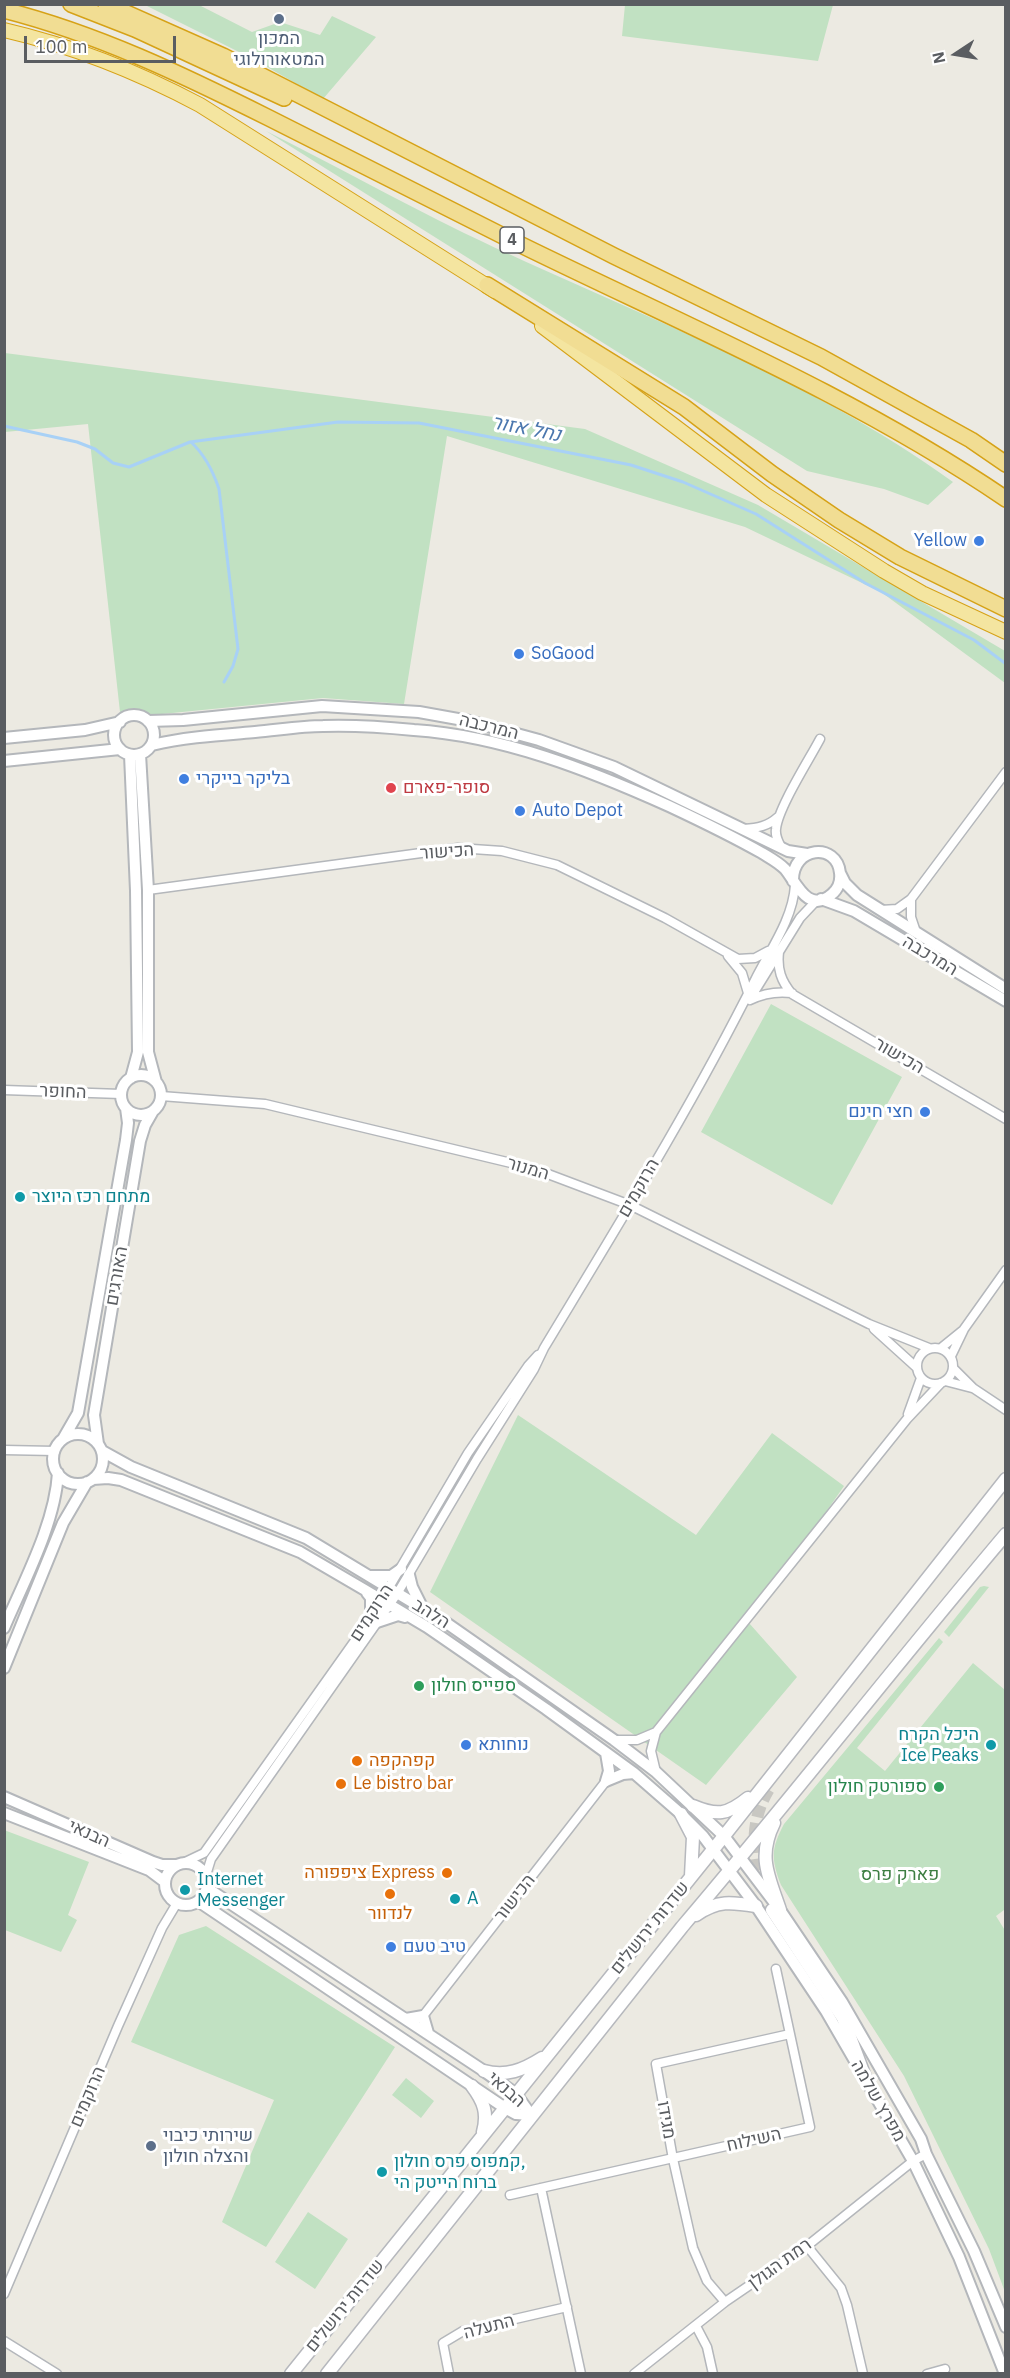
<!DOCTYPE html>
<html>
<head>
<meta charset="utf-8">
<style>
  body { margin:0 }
  #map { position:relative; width:1010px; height:2378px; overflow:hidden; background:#eceae2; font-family:"IBM Plex Sans",sans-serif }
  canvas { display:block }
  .frame { position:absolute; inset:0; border:6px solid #5a5d61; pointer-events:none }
  .north { position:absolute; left:926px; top:24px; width:60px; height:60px; -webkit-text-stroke:4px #fff; paint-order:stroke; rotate:258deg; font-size:16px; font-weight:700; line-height:24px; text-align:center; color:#5a5d61 }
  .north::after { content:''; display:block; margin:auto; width:21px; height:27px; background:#5a5d61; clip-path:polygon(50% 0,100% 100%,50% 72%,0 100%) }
  .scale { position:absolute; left:24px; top:36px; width:152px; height:27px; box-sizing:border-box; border:3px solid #5a5d61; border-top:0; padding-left:8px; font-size:18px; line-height:21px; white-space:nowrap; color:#5a5d61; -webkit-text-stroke:4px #fff; paint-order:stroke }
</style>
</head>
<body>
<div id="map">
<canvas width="1010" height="2378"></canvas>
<div class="frame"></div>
<div class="north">N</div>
<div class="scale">100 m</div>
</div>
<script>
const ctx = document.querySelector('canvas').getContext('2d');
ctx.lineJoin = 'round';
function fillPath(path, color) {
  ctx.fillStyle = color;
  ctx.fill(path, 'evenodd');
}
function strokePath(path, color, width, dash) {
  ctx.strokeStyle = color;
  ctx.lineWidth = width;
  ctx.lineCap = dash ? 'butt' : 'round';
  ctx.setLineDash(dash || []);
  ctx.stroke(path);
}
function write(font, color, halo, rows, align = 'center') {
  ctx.font = font + ' "IBM Plex Sans",Heebo,sans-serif';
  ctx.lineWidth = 6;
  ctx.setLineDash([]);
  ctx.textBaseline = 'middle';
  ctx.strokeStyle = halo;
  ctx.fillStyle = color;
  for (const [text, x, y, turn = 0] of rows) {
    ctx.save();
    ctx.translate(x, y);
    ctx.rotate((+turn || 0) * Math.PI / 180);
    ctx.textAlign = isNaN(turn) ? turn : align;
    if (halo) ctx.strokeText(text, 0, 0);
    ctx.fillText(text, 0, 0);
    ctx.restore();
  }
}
const green = new Path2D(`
  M 145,5 L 199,5 L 252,32 L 280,22 L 320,35 L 332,16 L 376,37 L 323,99 L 255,60 Z
  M 625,5 L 625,4 L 833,5 L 818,61 L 622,36 Z
  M 266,131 C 332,164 397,200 464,233 C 629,312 804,374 953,482 L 928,505 L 884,489 L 807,471 Z
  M 5,353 L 585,429 L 758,505 L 1005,651 L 1005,683 L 881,592 L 745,527 L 447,436 L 404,704 L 323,698 L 152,715 L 136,711 L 120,712 L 88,424 L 5,432 Z
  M 771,1004 L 902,1077 L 832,1205 L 701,1132 Z
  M 518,1415 L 696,1535 L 772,1433 L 844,1486 L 749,1623 L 797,1677 L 706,1785 L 430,1592 Z
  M 984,1586 L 989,1587 L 949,1637 L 944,1632 L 980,1587 Z
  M 939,1638 L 943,1642 L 857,1748 L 885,1771 L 973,1663 L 1005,1690 L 1006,1911 L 1004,1910 L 996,1916 L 1006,1932 L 1005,2292 L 989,2249 L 904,2076 L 781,1885 C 771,1858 771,1849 784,1824 Z
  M 4,1830 L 89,1862 L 68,1915 L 77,1920 L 61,1952 L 5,1930 Z
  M 206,1926 L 395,2047 L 266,2247 L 222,2222 L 274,2100 L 131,2042 L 179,1935 Z
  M 406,2078 L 434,2101 L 421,2118 L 392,2095 Z
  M 308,2212 L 348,2239 L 315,2289 L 275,2262 Z`);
const stream = new Path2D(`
  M 4,426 L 77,442 L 95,449 L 113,463 L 129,467 L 190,442 L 338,422 L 419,423 L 631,465 L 683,482 L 756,514 L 865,583 L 974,640 L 1006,664
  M 191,442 C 205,455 213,471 219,489 L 238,649 L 233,666 L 224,682`);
const secondaryTunnel = new Path2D(`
  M 763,1888 C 751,1854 750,1817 771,1786`);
const minor = new Path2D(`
  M 744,829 C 758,828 768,826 778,817
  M 781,847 C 778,841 775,836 776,829 C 778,808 809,760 820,739
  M 148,890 L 458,848 L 502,851 L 557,865 L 665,918 L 738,959 L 755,958 L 768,951
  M 911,899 L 911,917 L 916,932
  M 881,910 L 897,909 L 911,899 L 1006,772
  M 779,952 C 777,969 781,981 792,994 L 1006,1119
  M 728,956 L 742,973 L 748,993
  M 753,994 L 800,918 L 817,900
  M 750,1000 C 764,993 776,991 792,993
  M 4,1090 L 121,1094
  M 161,1096 L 265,1104 L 532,1168 L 630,1205 L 869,1324 L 929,1348
  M 874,1329 L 916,1367
  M917 1366a18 18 0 1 1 36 0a18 18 0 1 1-36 0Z
  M 941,1348 L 962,1331
  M 951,1356 L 964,1329 L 1006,1270
  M 953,1368 L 973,1388 L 1006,1410
  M 945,1381 L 972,1388
  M 908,1414 L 921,1378
  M 4,1450 L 55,1451
  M 614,1740 L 637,1740 L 656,1732 L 907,1419 L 941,1383
  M 656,1772 L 651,1751 L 656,1732
  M 183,1863 L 204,1853 L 371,1618 L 468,1453 L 528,1366 L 538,1355
  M 207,1880 L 207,1872 L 211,1859 L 397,1594 L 477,1459 L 534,1369 L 544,1348 C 617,1227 692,1106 755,980 C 770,950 793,919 795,885
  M 423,2016 L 606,1781
  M 541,2188 L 581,2374
  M 510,2195 L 810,2127 L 776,1969
  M 807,2246 L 841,2288 L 847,2305 L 863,2374
  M 4,2294 L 118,2026 L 162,1928 L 177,1903
  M 725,2302 L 707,2281 L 693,2248 L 673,2159 L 656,2064 L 790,2034
  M 696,2326 L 707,2347 L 713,2374
  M 4,2341 L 57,2374
  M 449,2374 L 443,2343 L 463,2331 L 567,2307
  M 634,2374 L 725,2302 L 807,2246 L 913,2161 L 926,2154
  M 927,2374 L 945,2369`);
const tertiary = new Path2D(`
  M114 735a20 20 0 1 1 40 0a20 20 0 1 1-40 0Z
  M 148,721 L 183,720 L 322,706 L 419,712 L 469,721 L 539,740 L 614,767 L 788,851 L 807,854
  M 4,738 L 85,730 L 120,722
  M 152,745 C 186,737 220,735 255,732 C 278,730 301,726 323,726 C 353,725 384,727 414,730 C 503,736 589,770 669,806 C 701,821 732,836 762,853 C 770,858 778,862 785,869 C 796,882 808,915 832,894 C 838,889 841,881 840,873 C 837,842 792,846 793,881
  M 140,754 L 148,890 L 148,1052 L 156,1082
  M 130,755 L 136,891 L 138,1052 L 131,1078
  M 4,761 L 120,749
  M 840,873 L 845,883 L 857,895 L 1006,989
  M 821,899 L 854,911 L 1006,1001
  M121 1095a20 20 0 1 1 40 0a20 20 0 1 1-40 0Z
  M53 1459a25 25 0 1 1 50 0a25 25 0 1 1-50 0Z
  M 63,1439 L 78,1413 L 126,1140 L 128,1123 L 126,1108
  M 98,1444 L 94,1415 L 140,1141 L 145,1125 L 153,1111
  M 102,1451 L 131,1467 L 306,1538 L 445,1622 L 614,1740 L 656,1772 L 724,1836 L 780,1910 L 842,2002 L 921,2139 L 926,2154 L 974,2251 L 1006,2327
  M 93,1479 L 108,1478 L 121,1480 L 300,1552 L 365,1590 L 427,1627 L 546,1709 L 634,1773 L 681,1814 L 703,1836 L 756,1906 L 826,2011 L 913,2161 L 959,2257 L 1005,2374
  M 409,1575 L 412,1587 L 423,1609
  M 370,1576 L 391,1576 L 401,1569
  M 367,1593 L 371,1598 L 371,1618
  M 377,1622 L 398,1615 L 405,1617
  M 4,1628 C 24,1581 55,1524 58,1473
  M 4,1668 L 63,1523 L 87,1482
  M 606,1753 L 609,1771 L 606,1781
  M 606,1781 L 623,1774 L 634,1773
  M 4,1797 L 153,1862 L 162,1865 L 176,1865
  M 4,1813 L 149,1870 L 165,1882
  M165 1884a21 21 0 1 1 42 0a21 21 0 1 1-42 0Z
  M 207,1888 L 484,2071 L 516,2094 L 531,2115
  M 198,1901 L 505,2108 L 516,2114 L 531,2115
  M 406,2019 L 423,2016 L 428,2033`);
const secondary = new Path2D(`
  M 693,1806 C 717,1816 727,1815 748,1798
  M 681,1814 L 693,1837 L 691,1876
  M 774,1823 C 757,1857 769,1877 780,1910
  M 772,1910 L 843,2018 L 865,2077
  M 696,1915 C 718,1900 731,1902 756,1906
  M 484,2071 C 506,2077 523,2070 542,2058
  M 472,2086 C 484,2102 488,2113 483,2132
  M 291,2374 L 724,1836 L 1006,1479
  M 327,2374 L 682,1927 C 792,1798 896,1664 1006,1534`);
const trunk = new Path2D(`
  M 4,30 C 73,46 138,72 200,105 L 495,291
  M 542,326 L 766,495 L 884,571 L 922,593 L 1006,632`);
const motorway = new Path2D(`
  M 71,4 L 135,29 L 284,98
  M 106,4 L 223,56 L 614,256 L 821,357 L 971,440 L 1006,464
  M 4,10 C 98,34 183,75 269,118 C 349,158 429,199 509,239 C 677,322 850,393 1006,499
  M 487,285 L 684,407 L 772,474 L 839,520 L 900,557 L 1006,609`);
const markers = [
  [279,19,6,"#5c6f8a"],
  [979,541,6,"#3f7fe0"],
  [519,654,6,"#3f7fe0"],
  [184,779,6,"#3f7fe0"],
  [391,788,6,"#e0444e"],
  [520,811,6,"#3f7fe0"],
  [925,1112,6,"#3f7fe0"],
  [20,1197,6,"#0f9aa8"],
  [419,1686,6,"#2e9e5b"],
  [466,1745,6,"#3f7fe0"],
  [991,1745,6,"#0f9aa8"],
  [357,1761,6,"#e8710a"],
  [341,1784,6,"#e8710a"],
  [939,1787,6,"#2e9e5b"],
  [447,1873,6,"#e8710a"],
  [185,1890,6,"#0f9aa8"],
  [390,1894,6,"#e8710a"],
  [455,1899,6,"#0f9aa8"],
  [391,1947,6,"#3f7fe0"],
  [151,2146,6,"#5c6f8a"],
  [382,2172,6,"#0f9aa8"]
];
const shields = [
  [512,240,24]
];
const shieldNames = [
  ["4",512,240]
];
const serviceNames = [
  ["המכון",279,39],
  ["המטאורולוגי",279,60],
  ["שירותי כיבוי",163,2136,"left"],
  ["והצלה חולון",163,2157,"left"]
];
const shopNames = [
  ["Yellow",967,541,"right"],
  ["SoGood",531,654],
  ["בליקר בייקרי",196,779],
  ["Auto Depot",532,811],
  ["חצי חינם",913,1112,"right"],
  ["נוחותא",478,1745],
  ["טיב טעם",403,1947]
];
const streetNames = [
  ["המרכבה",489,727,14],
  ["הכישור",447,852,-4],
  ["המרכבה",930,956,31],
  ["הכישור",899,1056,30],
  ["החופר",63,1092,2],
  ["המנור",528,1169,16],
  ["הרוקמים",639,1188,-60],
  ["האורגים",117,1276,-80],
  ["הרוקמים",372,1613,-57],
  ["הלהב",431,1614,32],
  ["הבנאי",89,1834,24],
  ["הכישור",515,1898,-52],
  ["שדרות ירושלים",650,1928,-51],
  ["הבנאי",506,2090,41],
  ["הרוקמים",88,2097,-67],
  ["מפרץ שלמה",878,2101,60],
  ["מגידו",666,2120,80],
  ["השילוח",754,2140,-13],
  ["רמת הגולן",780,2264,-36],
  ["שדרות ירושלים",345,2306,-51],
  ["התעלה",489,2327,-15]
];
const healthNames = [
  ["סופר-פארם",403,788]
];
const cultureNames = [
  ["מתחם רכז היוצר",32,1197],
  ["היכל הקרח",979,1735,"right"],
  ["Ice Peaks",979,1756,"right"],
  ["Internet",197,1880],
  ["Messenger",197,1901],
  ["A",467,1899],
  ["קמפוס פרס חולון,",394,2162],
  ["ברוח הייטק הי",394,2183]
];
const leisureNames = [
  ["ספייס חולון",431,1686],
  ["ספורטק חולון",927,1787,"right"]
];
const foodNames = [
  ["קפהקפה",369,1761],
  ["Le bistro bar",353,1784],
  ["ציפפורה Express",435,1873,"right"],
  ["לנדוור",390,1914,"center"]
];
const parkNames = [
  ["פארק פרס",900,1875]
];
const waterNames = [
  ["נחל אזור",526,429,11]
];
fillPath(green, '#c1e1c2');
strokePath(stream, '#a8d1f6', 3);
strokePath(secondaryTunnel, '#c8c7c2', 12, [12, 6]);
strokePath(minor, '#b4b7bb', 11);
strokePath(tertiary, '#b4b7bb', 14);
strokePath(secondary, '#b6b8bd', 15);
strokePath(trunk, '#d6a217', 16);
strokePath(motorway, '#d6a217', 18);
strokePath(minor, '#fff', 8);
strokePath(tertiary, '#fff', 10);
strokePath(secondary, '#fff', 12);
strokePath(trunk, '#f4e5a0', 14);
strokePath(motorway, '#f1dd93', 15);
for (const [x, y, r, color] of markers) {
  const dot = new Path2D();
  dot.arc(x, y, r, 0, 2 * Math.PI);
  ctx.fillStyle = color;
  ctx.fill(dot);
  strokePath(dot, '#fff', 2);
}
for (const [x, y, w] of shields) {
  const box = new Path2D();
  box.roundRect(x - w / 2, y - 13, w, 26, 4.5);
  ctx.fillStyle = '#fff';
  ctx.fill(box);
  strokePath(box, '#5a5d61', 1.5);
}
write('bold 16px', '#5a5d61', null, shieldNames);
write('18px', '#4e5e75', '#fff', serviceNames);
write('18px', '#366cbe', '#fff', shopNames, 'left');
write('18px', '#5a5d61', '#fff', streetNames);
write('18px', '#be3a42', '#fff', healthNames, 'left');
write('18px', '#0d838f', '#fff', cultureNames, 'left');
write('18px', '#27864d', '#fff', leisureNames, 'left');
write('18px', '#c56008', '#fff', foodNames, 'left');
write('18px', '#3d7e42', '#fff', parkNames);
write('italic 20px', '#4b77ae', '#fff', waterNames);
</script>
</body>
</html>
